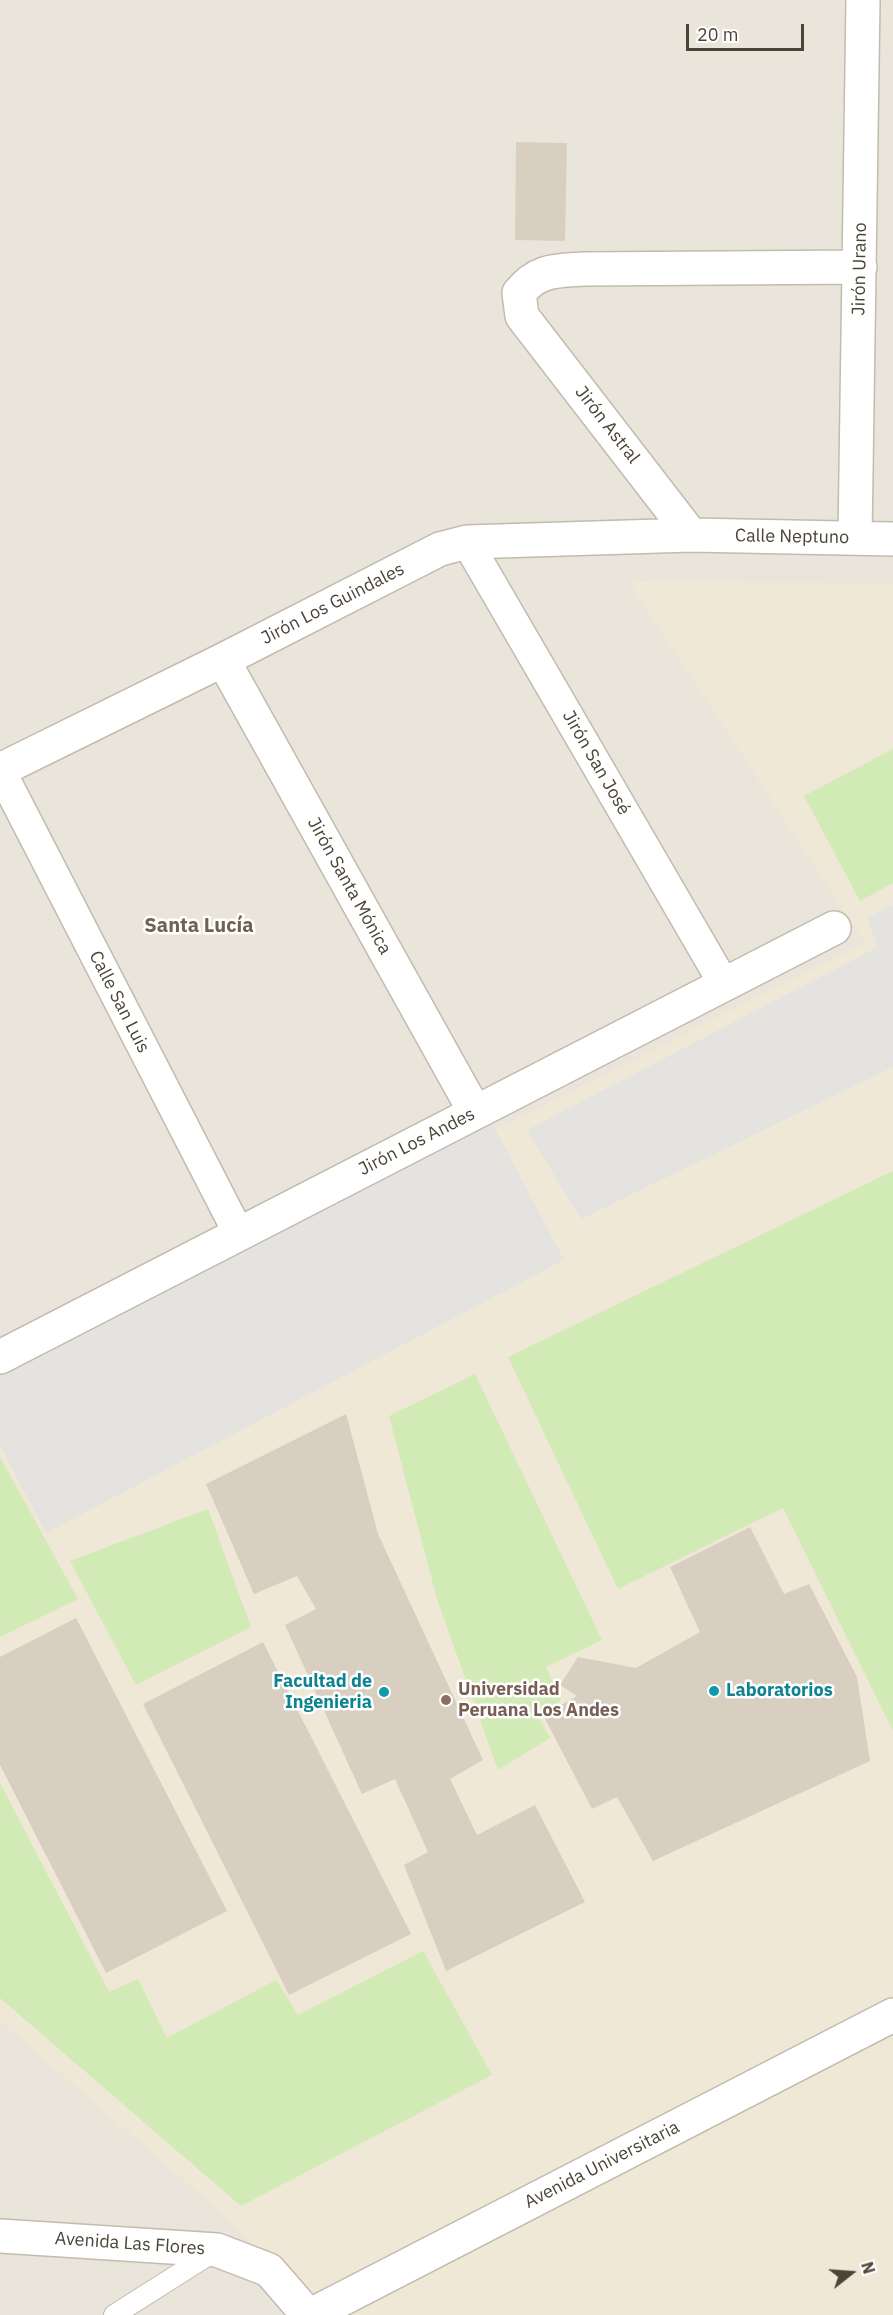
<!DOCTYPE html>
<html>
<head>
<meta charset="utf-8">
<style>
  body { margin:0 }
  #map { position:relative; width:893px; height:2315px; overflow:hidden; background:#f6f3ec; font-family:"IBM Plex Sans",sans-serif }
  canvas { display:block }
  .north { position:absolute; left:821px; top:2243px; width:60px; height:60px; -webkit-text-stroke:4px #fff; paint-order:stroke; rotate:73deg; font-size:16px; font-weight:700; line-height:24px; text-align:center; color:#4b4439 }
  .north::after { content:''; display:block; margin:auto; width:21px; height:27px; background:#4b4439; clip-path:polygon(50% 0,100% 100%,50% 72%,0 100%) }
  .scale { position:absolute; left:686px; top:24px; width:118px; height:27px; box-sizing:border-box; border:3px solid #4b4439; border-top:0; padding-left:8px; font-size:18px; line-height:21px; white-space:nowrap; color:#4b4439; -webkit-text-stroke:4px #fff; paint-order:stroke }
</style>
</head>
<body>
<div id="map">
<canvas width="893" height="2315"></canvas>
<div class="north">N</div>
<div class="scale">20 m</div>
</div>
<script>
const ctx = document.querySelector('canvas').getContext('2d');
ctx.lineJoin = 'round';
function fillPath(path, color) {
  ctx.fillStyle = color;
  ctx.fill(path, 'evenodd');
}
function strokePath(path, color, width, dash) {
  ctx.strokeStyle = color;
  ctx.lineWidth = width;
  ctx.lineCap = dash ? 'butt' : 'round';
  ctx.setLineDash(dash || []);
  ctx.stroke(path);
}
function write(font, color, halo, rows, align = 'center') {
  ctx.font = font + ' "IBM Plex Sans",sans-serif';
  ctx.lineWidth = 5;
  ctx.setLineDash([]);
  ctx.textBaseline = 'middle';
  ctx.strokeStyle = halo;
  ctx.fillStyle = color;
  for (const [text, x, y, turn = 0] of rows) {
    ctx.save();
    ctx.translate(x, y);
    ctx.rotate((+turn || 0) * Math.PI / 180);
    ctx.textAlign = isNaN(turn) ? turn : align;
    if (halo) ctx.strokeText(text, 0, 0);
    ctx.fillText(text, 0, 0);
    ctx.restore();
  }
}
const residential = new Path2D(`
  M 0,0 L 893,0 L 893,2246 L 756,2315 L 0,2315 Z`);
const education = new Path2D(`
  M 629,582 L 893,583 L 893,2315 L 313,2315 L 231,2221 L 0,2021 L 0,1379 L 865,943 Z`);
const green = new Path2D(`
  M 893,749 L 893,883 L 860,901 L 804,796 Z
  M 893,1171 L 893,1731 L 783,1508 L 618,1589 L 508,1357 Z
  M 475,1374 L 602,1640 L 546,1667 L 561,1700 L 539,1718 L 550,1738 L 498,1770 L 437,1599 L 389,1416 Z
  M 0,1457 L 78,1599 L 0,1637 Z
  M 208,1509 L 251,1627 L 136,1685 L 70,1561 Z
  M 0,1783 L 109,1992 L 138,1979 L 167,2038 L 276,1980 L 298,2015 L 423,1951 L 492,2075 L 241,2206 L 0,1998 Z`);
const parking = new Path2D(`
  M 893,905 L 893,1067 L 581,1219 L 527,1130 L 878,947 L 867,918 Z
  M 488,1115 L 564,1260 L 46,1533 L 0,1445 L 0,1372 Z`);
const building = new Path2D(`
  M 516,142 L 567,143 L 565,241 L 515,240 Z
  M 346,1414 L 378,1534 L 483,1760 L 450,1779 L 477,1835 L 535,1805 L 585,1902 L 446,1971 L 404,1865 L 428,1852 L 395,1779 L 362,1794 L 285,1625 L 316,1609 L 297,1576 L 254,1594 L 206,1484 Z
  M 750,1527 L 784,1594 L 809,1584 L 857,1677 L 870,1761 L 653,1861 L 617,1797 L 592,1809 L 543,1715 L 577,1696 L 560,1685 L 578,1657 L 636,1668 L 700,1632 L 670,1567 Z
  M 76,1618 L 227,1911 L 106,1973 L 0,1765 L 0,1657 Z
  M 263,1642 L 411,1934 L 289,1995 L 143,1704 Z`);
const service = new Path2D(`
  M 114,2315 L 215,2251`);
const pedestrian = new Path2D(`
  M 467,542 L 724,984
  M 0,770 L 239,1234`);
const minor = new Path2D(`
  M 691,535 L 522,316 L 519,293 C 538,269 556,271 585,269 L 860,267
  M 855,538 L 863,0
  M 223,660 L 475,1112
  M 0,770 L 223,660 L 440,549 L 467,542 L 691,535 L 893,539
  M 0,1357 L 834,928
  M 0,2236 L 217,2250 L 269,2270 L 308,2315
  M 311,2315 L 893,2015`);
const markers = [
  [714,1691,6,"#0f9aa8"],
  [384,1692,6,"#0f9aa8"],
  [446,1700,6,"#8d6e63"]
];
const streetNames = [
  ["Jirón Urano",860,269,-89],
  ["Jirón Astral",607,425,52],
  ["Calle Neptuno",792,537,1],
  ["Jirón Los Guindales",333,604,-27],
  ["Jirón San José",596,763,60],
  ["Jirón Santa Mónica",349,886,61],
  ["Calle San Luis",119,1002,63],
  ["Jirón Los Andes",417,1142,-27],
  ["Avenida Universitaria",602,2165,-27],
  ["Avenida Las Flores",130,2244,4]
];
const cultureNames = [
  ["Facultad de",372,1682],
  ["Ingenieria",372,1703],
  ["Laboratorios",726,1691,"left"]
];
const educationNames = [
  ["Universidad",458,1690],
  ["Peruana Los Andes",458,1711]
];
const neighbourhoodNames = [
  ["Santa Lucía",199,926]
];
fillPath(residential, '#eae5da');
fillPath(education, '#efe8d6');
fillPath(green, '#d2eab5');
fillPath(parking, '#e5e3e0');
fillPath(building, '#d8cfc1');
strokePath(service, '#c2bbae', 22);
strokePath(pedestrian, '#c2bbae', 33);
strokePath(minor, '#c2bbae', 36);
strokePath(service, '#fff', 20);
strokePath(pedestrian, '#fff', 30);
strokePath(minor, '#fff', 33);
for (const [x, y, r, color] of markers) {
  const dot = new Path2D();
  dot.arc(x, y, r, 0, 2 * Math.PI);
  ctx.fillStyle = color;
  ctx.fill(dot);
  strokePath(dot, '#fff', 2);
}
write('18px', '#4b4439', '#fff', streetNames);
write('bold 18px', '#0d838f', '#fff', cultureNames, 'right');
write('bold 18px', '#785e54', '#fff', educationNames, 'left');
write('bold 20px', '#6e6250', '#fff', neighbourhoodNames);
</script>
</body>
</html>
